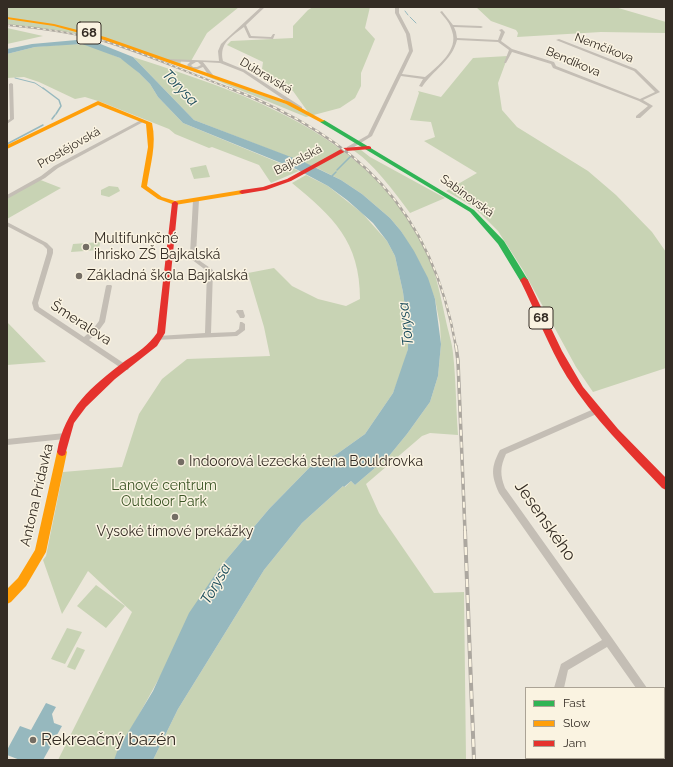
<!DOCTYPE html>
<html>
<head>
<meta charset="utf-8">
<style>
  body { margin:0 }
  #map { position:relative; width:673px; height:767px; overflow:hidden; background:#ece7db; font-family:Raleway,sans-serif }
  canvas { display:block }
  .frame { position:absolute; inset:0; border:8px solid #342c24; pointer-events:none }
  .legend { position:absolute; left:525px; top:687px; width:140px; height:72px; box-sizing:border-box; background:#faf3e1; border:1px solid #aba395; margin:0; padding:5px 7px; list-style:none; font-size:12px; color:#342c24 }
  .legend li { display:flex; align-items:center; gap:8px; height:20px }
  .legend b { width:20px; border:1px solid #aba395 }
</style>
</head>
<body>
<div id="map">
<canvas width="673" height="767"></canvas>
<div class="frame"></div>
<ul class="legend">
<li><b style="height:5px;background:#30b455"></b>Fast</li>
<li><b style="height:5px;background:#ff9f0a"></b>Slow</li>
<li><b style="height:5px;background:#e5322d"></b>Jam</li>
</ul>
</div>
<script>
const ctx = document.querySelector('canvas').getContext('2d');
ctx.lineJoin = 'round';
function fillPath(path, color) {
  ctx.fillStyle = color;
  ctx.fill(path, 'evenodd');
}
function strokePath(path, color, width, dash) {
  ctx.strokeStyle = color;
  ctx.lineWidth = width;
  ctx.lineCap = dash ? 'butt' : 'round';
  ctx.setLineDash(dash || []);
  ctx.stroke(path);
}
function write(font, color, halo, rows, align = 'center') {
  ctx.font = font + ' Raleway,sans-serif';
  ctx.lineWidth = 3;
  ctx.setLineDash([]);
  ctx.textBaseline = 'middle';
  ctx.strokeStyle = halo;
  ctx.fillStyle = color;
  for (const [text, x, y, turn = 0] of rows) {
    ctx.save();
    ctx.translate(x, y);
    ctx.rotate((+turn || 0) * Math.PI / 180);
    ctx.textAlign = isNaN(turn) ? turn : align;
    if (halo) ctx.strokeText(text, 0, 0);
    ctx.fillText(text, 0, 0);
    ctx.restore();
  }
}
const green = new Path2D(`
  M 7,7 L 239,7 L 207,33 L 191,61 L 181,61 L 180,65 L 308,112 L 293,91 L 262,69 L 263,62 L 227,45 L 231,41 L 293,38 L 293,26 L 308,10 L 313,7 L 370,7 L 365,28 L 375,39 L 361,73 L 361,86 L 355,98 L 340,108 L 306,117 L 201,74 L 99,38 L 88,39 L 73,33 L 7,24 Z
  M 476,7 L 615,7 L 666,22 L 666,33 L 601,32 L 517,37 L 518,33 L 516,30 L 491,21 Z
  M 7,28 L 43,36 L 7,44 Z
  M 70,44 L 89,45 L 120,58 L 130,64 L 150,84 L 158,97 L 183,123 L 299,171 L 271,183 L 259,165 L 212,147 L 209,148 L 175,134 L 169,129 L 101,102 L 85,97 L 75,99 L 39,82 L 24,77 L 7,78 L 7,54 L 35,47 Z
  M 508,56 L 498,83 L 502,110 L 517,127 L 588,171 L 616,195 L 652,232 L 666,252 L 666,368 L 593,392 L 576,367 L 523,270 L 498,231 L 474,207 L 446,191 L 477,173 L 424,141 L 435,137 L 431,122 L 410,120 L 419,93 L 418,91 L 441,97 L 473,58 Z
  M 133,57 C 231,89 335,122 400,207 C 410,221 421,235 427,251 C 436,273 441,298 446,321 C 448,331 452,342 453,353 C 456,380 456,408 458,435 L 430,433 L 422,436 L 366,484 L 379,513 L 434,593 L 464,592 L 466,760 L 153,760 L 178,709 L 264,570 L 302,523 L 343,486 L 345,487 L 351,481 L 355,485 L 389,456 L 407,434 L 430,402 L 438,376 L 441,344 L 440,325 L 435,299 L 422,267 L 401,231 L 390,218 L 362,194 L 341,180 L 315,167 L 194,120 Z
  M 351,149 L 361,150 L 370,157 L 445,198 L 410,213 C 396,194 371,160 351,149 Z
  M 206,165 L 210,177 L 194,179 L 190,168 Z
  M 306,175 L 328,186 L 362,213 L 387,241 L 395,256 L 403,292 L 408,331 L 408,349 L 403,367 L 393,393 L 365,434 L 337,454 L 311,466 L 269,509 L 221,566 L 114,760 L 58,760 L 132,612 L 88,571 L 62,614 L 43,560 L 46,556 L 63,472 L 122,467 L 139,414 L 162,379 L 187,359 L 270,356 L 264,327 L 248,273 L 274,268 L 292,286 L 318,299 L 346,306 L 360,299 C 360,241 333,217 292,183 Z
  M 38,179 L 61,188 L 7,219 L 7,197 Z
  M 109,186 L 118,187 L 120,191 L 109,197 L 101,195 L 101,190 Z
  M 100,242 L 99,250 L 71,252 L 73,244 Z
  M 7,322 L 46,362 L 7,365 Z
  M 96,585 L 125,606 L 106,628 L 77,606 Z
  M 67,628 L 82,632 L 65,664 L 51,659 Z
  M 77,647 L 85,650 L 75,670 L 67,667 Z`);
const water = new Path2D(`
  M 88,39 L 133,57 L 194,120 L 304,162 L 341,180 L 362,194 L 390,218 L 401,231 L 414,251 L 428,278 L 435,299 L 441,344 L 438,376 L 430,402 L 407,434 L 389,456 L 355,485 L 351,481 L 344,487 L 343,486 L 302,523 L 264,570 L 178,709 L 153,760 L 114,760 L 118,749 L 153,691 L 189,613 L 221,566 L 269,509 L 311,466 L 337,454 L 365,434 L 393,393 L 408,349 L 408,331 L 403,292 L 395,256 L 387,241 L 373,223 L 347,200 L 328,186 L 296,169 L 183,123 L 158,97 L 150,84 L 139,73 L 120,58 L 82,44 L 35,47 L 7,54 L 7,49 L 32,44 Z
  M 46,703 L 56,707 L 52,714 L 54,723 L 62,726 L 43,760 L 20,760 L 7,755 L 7,750 L 20,726 L 31,730 Z`);
const streamFar1 = new Path2D(`
  M 405,11 L 408,15
  M 410,17 L 416,23
  M 15,78 L 35,83 L 44,89`);
const stream = new Path2D(`
  M 43,88 L 59,100 L 61,106 L 56,114
  M 52,119 L 55,115
  M 7,144 L 43,125
  M 337,170 L 351,156
  M 331,177 L 336,172`);
const street = new Path2D(`
  M 261,7 L 265,7 L 246,25 L 251,36 L 271,37 L 273,34 L 275,34 L 273,39 L 249,38 L 244,27 C 231,37 219,43 223,61 L 245,70 L 302,107 L 302,109 L 298,109 L 243,72 L 220,63 L 203,62 L 213,75 L 211,76 L 207,73 L 203,67 L 198,69 L 191,69 L 187,65 L 190,62 L 168,61 L 166,60 L 168,59 L 219,61 L 218,51 L 221,44 ZM 196,62 L 198,62 L 201,65 L 197,67 L 193,67 L 191,65 Z
  M 395,7 L 399,7 L 399,13 L 410,34 L 413,51 L 402,74 L 425,77 C 438,66 459,50 452,31 C 450,23 445,18 440,12 L 442,11 L 453,25 L 481,26 L 483,27 L 481,28 L 454,27 L 456,32 L 457,38 L 498,40 L 501,32 L 499,30 L 502,29 L 505,32 L 501,41 L 512,49 L 554,62 L 556,66 L 640,99 L 655,92 L 634,71 L 556,40 L 559,39 L 636,69 L 660,92 L 643,100 L 653,106 L 640,118 L 636,118 L 636,116 L 648,106 L 639,101 L 553,68 L 551,64 L 512,52 L 506,63 L 504,63 L 509,50 L 498,42 L 457,40 C 452,61 433,70 422,87 L 419,86 L 423,79 L 401,76 L 372,136 L 351,149 L 347,149 L 347,147 L 368,135 L 409,51 L 406,34 L 395,13 Z
  M 11,83 L 13,84 L 14,119 L 7,124 L 7,121 L 10,119 L 9,84 Z
  M 141,120 L 145,121 L 58,168 L 45,178 L 7,199 L 7,195 L 41,176 L 54,166 Z
  M 196,198 L 199,200 L 196,254 L 193,256 L 190,254 L 193,200 Z
  M 7,222 L 47,243 L 53,249 L 53,253 L 38,303 L 39,307 L 84,337 L 93,329 L 99,321 L 106,286 L 107,285 L 111,285 L 112,286 L 105,322 L 97,333 L 89,340 L 128,366 L 129,368 L 128,370 L 124,370 L 34,310 L 32,303 L 47,253 L 47,249 L 43,245 L 7,226 Z
  M 193,256 L 213,270 L 211,333 L 235,332 L 239,329 L 240,322 L 242,322 L 245,324 L 245,330 L 237,336 L 156,340 L 155,338 L 158,336 L 205,333 L 207,271 L 191,259 L 190,258 Z
  M 237,310 L 243,310 L 245,316 L 244,318 L 240,318 L 238,314 L 236,312 Z
  M 596,408 L 599,409 L 600,411 L 599,413 L 506,454 C 500,467 500,475 505,488 L 612,638 L 647,688 L 636,688 L 607,647 L 568,670 L 564,688 L 554,688 L 561,664 L 602,640 L 499,493 C 491,475 491,467 500,450 Z
  M 65,433 L 68,434 L 69,436 L 68,438 L 65,439 L 7,445 L 7,439 Z
  M 664,714 L 666,715 L 666,727 L 664,726 Z
  M 538,758 L 549,758 L 549,760 L 538,760 Z`);
const fast = new Path2D(`
  M 320,120 L 324,120 L 474,210 L 504,241 L 528,280 L 527,282 L 521,282 L 498,244 L 470,212 L 320,122 Z`);
const slow = new Path2D(`
  M 7,17 L 54,24 L 105,37 L 290,102 L 325,121 L 320,122 L 286,104 L 101,39 L 54,26 L 7,19 Z
  M 98,101 L 152,123 C 157,145 150,165 147,186 L 162,197 L 175,201 L 242,190 L 245,192 L 242,194 L 175,205 L 158,199 L 141,187 L 148,147 L 146,124 L 98,105 L 7,149 L 7,145 Z
  M 62,448 L 65,449 L 67,452 L 46,552 L 26,586 L 11,602 L 7,604 L 7,589 L 18,578 L 35,550 L 57,452 L 59,449 Z`);
const jam = new Path2D(`
  M 369,146 L 371,147 L 371,149 L 346,151 L 291,181 L 266,190 L 242,194 L 239,192 L 242,190 L 263,187 L 287,179 L 343,148 Z
  M 175,201 L 178,203 L 165,333 L 157,346 L 115,379 L 86,407 L 74,423 L 65,455 L 62,456 L 59,455 L 57,452 C 65,408 91,387 125,361 C 137,353 149,345 157,333 L 172,203 Z
  M 524,277 L 528,280 L 562,351 L 583,387 L 618,429 L 666,478 L 666,490 L 662,488 C 629,453 593,418 567,377 C 548,346 536,312 520,280 Z`);
const railFar3 = new Path2D(`
  M 7,25 C 38,28 70,32 100,40 C 145,53 188,73 232,89`);
const railFar2 = new Path2D(`
  M 229,88 C 357,137 432,209 456,347`);
const railFar1 = new Path2D(`
  M 456,346 L 458,361 L 465,532`);
const rail = new Path2D(`
  M 465,531 L 474,760`);
const markers = [
  [86,247,4,"#746d64"],
  [79,276,4,"#746d64"],
  [181,462,4,"#746d64"],
  [175,517,4,"#746d64"],
  [33,740,4,"#746d64"]
];
const farStreetnames = [
  ["Nemčíkova",604,48,21],
  ["Bendíkova",573,62,23],
  ["Dúbravská",266,76,31],
  ["Prostějovská",69,148,-30],
  ["Bajkalská",298,160,-27],
  ["Sabinovská",467,196,36]
];
const shields = [
  [89,33,24],
  [541,318,24]
];
const shieldNames = [
  ["68",89,33],
  ["68",541,318]
];
const poiNames = [
  ["Multifunkčné",94,239],
  ["ihrisko ZŠ Bajkalská",94,255],
  ["Základná škola Bajkalská",87,276],
  ["Indoorová lezecká stena Bouldrovka",189,462],
  ["Vysoké tímové prekážky",175,532,"center"]
];
const streetNames = [
  ["Šmeralova",81,323,33],
  ["Antona Prídavka",37,495,-77]
];
const parkNames = [
  ["Lanové centrum",164,486],
  ["Outdoor Park",164,502]
];
const waterNames = [
  ["Torysa",180,88,46],
  ["Torysa",406,324,-97],
  ["Torysa",216,584,-60]
];
const nearStreetnames = [
  ["Jesenského",545,521,55]
];
const nearPoinames = [
  ["Rekreačný bazén",41,740]
];
fillPath(green, '#c8d3b4');
fillPath(water, '#96b8be');
strokePath(streamFar1, '#96b8be', 1);
strokePath(stream, '#96b8be', 1.5);
fillPath(street, '#c4beb5');
fillPath(fast, '#30b455');
fillPath(slow, '#ff9f0a');
fillPath(jam, '#e5322d');
strokePath(railFar3, '#aca79f', 2);
strokePath(railFar2, '#aca79f', 2.5);
strokePath(railFar1, '#aca79f', 3.5);
strokePath(rail, '#aca79f', 4);
strokePath(railFar3, '#faf3e1', 1, [3]);
strokePath(railFar2, '#faf3e1', 1.5, [4]);
strokePath(railFar1, '#faf3e1', 2, [6]);
strokePath(rail, '#faf3e1', 2.5, [8]);
for (const [x, y, r, color] of markers) {
  const dot = new Path2D();
  dot.arc(x, y, r, 0, 2 * Math.PI);
  ctx.fillStyle = color;
  ctx.fill(dot);
  strokePath(dot, '#faf3e1', 1.5);
}
write('12px', '#342c24', '#faf3e1', farStreetnames);
for (const [x, y, w] of shields) {
  const box = new Path2D();
  box.roundRect(x - w / 2, y - 11, w, 22, 3);
  ctx.fillStyle = '#faf3e1';
  ctx.fill(box);
  strokePath(box, '#342c24', 1);
}
write('bold 13px', '#342c24', null, shieldNames);
write('14px', '#342c24', '#faf3e1', poiNames, 'left');
write('14px', '#342c24', '#faf3e1', streetNames);
write('14px', '#3b5525', '#faf3e1', parkNames);
write('italic 15px', '#164959', '#faf3e1', waterNames);
write('17px', '#342c24', '#faf3e1', nearStreetnames);
write('17px', '#342c24', '#faf3e1', nearPoinames, 'left');
</script>
</body>
</html>
